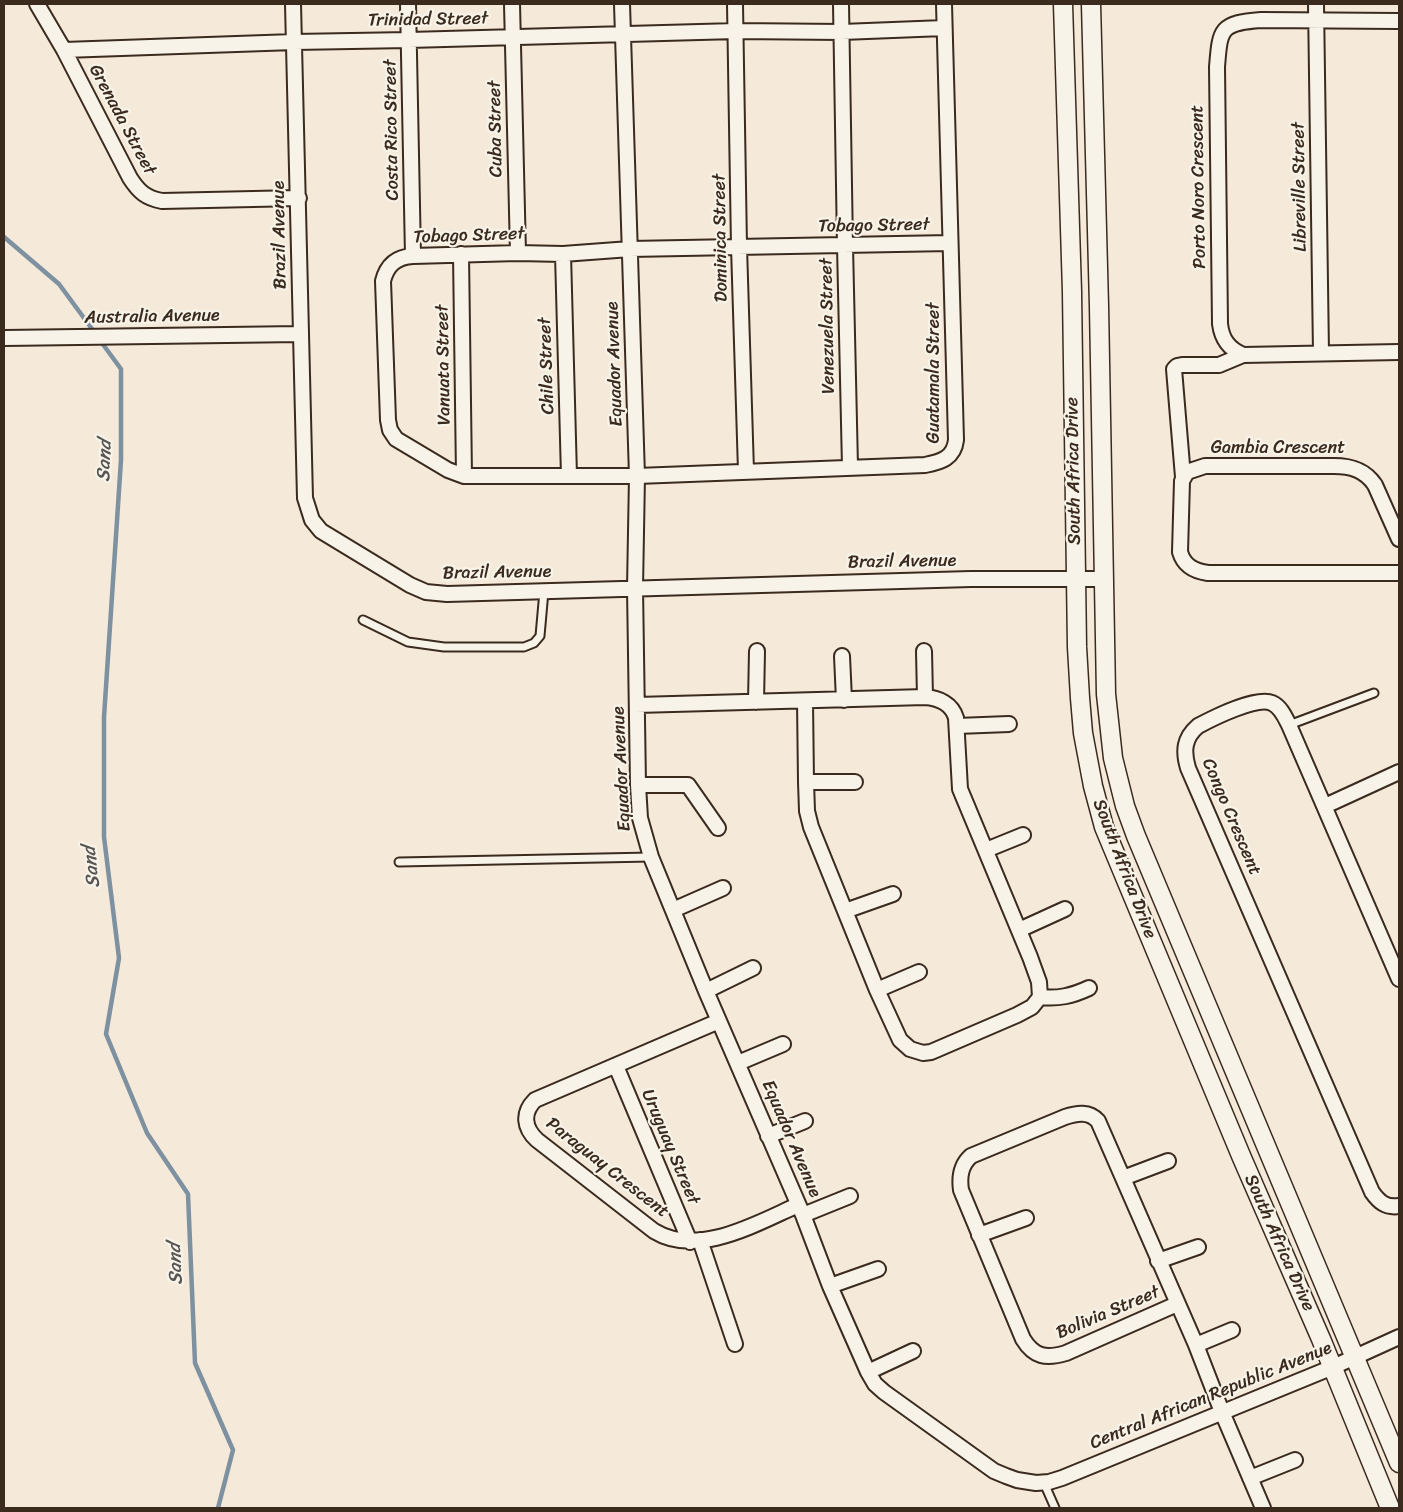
<!DOCTYPE html>
<html>
<head>
<meta charset="utf-8">
<style>
  body { margin:0 }
  #map { position:relative; width:1403px; height:1512px; overflow:hidden; background:#f5e9d9; font-family:Sriracha,sans-serif }
  canvas { display:block }
  .frame { position:absolute; inset:0; border:5px solid #3b2a1e; pointer-events:none }
</style>
</head>
<body>
<div id="map">
<canvas width="1403" height="1512"></canvas>
<div class="frame"></div>
</div>
<script>
const ctx = document.querySelector('canvas').getContext('2d');
ctx.lineJoin = 'round';
function strokePath(path, color, width, dash) {
  ctx.strokeStyle = color;
  ctx.lineWidth = width;
  ctx.lineCap = dash ? 'butt' : 'round';
  ctx.setLineDash(dash || []);
  ctx.stroke(path);
}
function write(font, color, halo, rows, align = 'center') {
  ctx.font = font + ' Sriracha,sans-serif';
  ctx.lineWidth = 4.5;
  ctx.setLineDash([]);
  ctx.textBaseline = 'middle';
  ctx.strokeStyle = halo;
  ctx.fillStyle = color;
  for (const [text, x, y, turn = 0] of rows) {
    ctx.save();
    ctx.translate(x, y);
    ctx.rotate((+turn || 0) * Math.PI / 180);
    ctx.textAlign = isNaN(turn) ? turn : align;
    if (halo) ctx.strokeText(text, 0, 0);
    ctx.fillText(text, 0, 0);
    ctx.restore();
  }
}
const stream = new Path2D(`
  M 4,237 L 59,284 L 95,333
  M 99,339 L 121,369 L 121,460 L 104,717 L 104,837 L 119,958 L 106,1034 L 147,1133 L 188,1194 L 195,1363 L 233,1450 L 218,1508`);
const service = new Path2D(`
  M 363,620 L 408,642 L 444,647 L 524,647 L 534,643 L 540,636 L 544,591
  M 1289,725 L 1374,693
  M 399,862 L 651,857
  M 1044,1483 L 1055,1508`);
const minor = new Path2D(`
  M 37,4 L 64,50 L 130,178 C 139,192 146,198 162,201 L 299,198
  M 293,4 L 305,498 L 312,520 L 321,531 L 410,585 L 426,592 L 447,594 L 971,579 L 1103,579
  M 408,4 L 413,256
  M 512,4 L 518,253
  M 622,4 L 637,476 L 635,588 L 638,785 L 640,818 L 651,857 L 706,991 L 803,1215 L 830,1286 L 868,1372 L 875,1384 L 884,1392 L 994,1471 L 1006,1476 L 1017,1480 L 1036,1483 L 1049,1482 L 1062,1478 L 1333,1367 L 1399,1337
  M 735,4 L 739,247 L 746,471
  M 841,4 L 845,246 L 850,467
  M 944,4 L 956,440 C 954,458 941,462 925,465 L 637,476 L 464,476 L 448,470 L 396,439 L 390,430 L 388,420 L 383,281 C 387,265 396,257 413,256 L 518,253 L 563,254 L 630,249 L 950,243
  M 1316,4 L 1321,353
  M 1399,21 L 1261,20 C 1220,23 1220,29 1217,67 L 1220,324 C 1222,340 1229,349 1243,355 L 1399,352
  M 64,50 L 294,42 L 409,40 L 736,31 L 842,32 L 944,28
  M 461,254 L 464,476
  M 563,254 L 569,476
  M 4,338 L 300,334
  M 1183,477 L 1174,369 L 1177,366 L 1182,365 L 1219,365 L 1243,355
  M 1399,539 L 1375,485 C 1365,470 1351,466 1334,466 L 1205,466 L 1187,472 L 1182,481 L 1180,552 C 1184,566 1194,571 1208,573 L 1399,573
  M 924,651 L 925,697
  M 842,656 L 844,700
  M 756,702 L 757,651
  M 637,705 L 925,697 C 939,698 952,704 956,718 L 960,789 L 1030,957 L 1039,982 L 1040,997 L 1032,1007 L 1017,1015 L 931,1052 L 923,1053 L 910,1049 L 900,1040 L 877,990 L 811,827 L 807,811 L 806,782 L 805,701
  M 957,726 L 1009,724
  M 806,782 L 855,782
  M 638,785 L 688,785 L 718,828
  M 1325,806 L 1399,772
  M 986,850 L 1023,835
  M 673,910 L 723,888
  M 845,911 L 893,894
  M 1019,930 L 1065,909
  M 1399,979 L 1289,725 C 1285,717 1281,707 1272,703 C 1257,696 1213,718 1198,726 C 1184,738 1183,751 1188,768 L 1372,1192 C 1379,1202 1386,1208 1399,1206
  M 877,990 L 919,972
  M 706,991 L 753,968
  M 1040,997 C 1058,999 1072,996 1089,988
  M 719,1021 L 535,1100 C 522,1113 524,1128 537,1140 L 654,1231 C 698,1258 757,1223 798,1205
  M 738,1063 L 783,1044
  M 616,1066 L 690,1242
  M 768,1136 L 805,1121
  M 1123,1178 L 1168,1161
  M 803,1215 L 850,1196
  M 979,1235 L 1026,1218
  M 700,1240 L 735,1344
  M 1158,1261 L 1198,1247
  M 830,1286 L 878,1269
  M 1177,1304 L 1066,1353 C 1046,1359 1034,1357 1023,1339 L 961,1190 C 959,1176 961,1165 971,1156 L 1065,1117 C 1077,1113 1089,1111 1098,1121 L 1196,1345 L 1222,1412 L 1263,1508
  M 1196,1345 L 1232,1330
  M 868,1372 L 913,1351
  M 1250,1478 L 1295,1460`);
const tertiary = new Path2D(`
  M 1063,4 L 1072,292 L 1077,647 L 1080,698 L 1083,733 L 1093,786 L 1104,827 L 1119,863 L 1242,1158 L 1321,1339 L 1390,1508
  M 1091,4 L 1099,306 L 1106,694 L 1113,758 L 1125,806 L 1136,836 L 1399,1463`);
const streetNames = [
  ["Trinidad Street",428,20,-1],
  ["Grenada Street",122,120,62],
  ["Cuba Street",496,129,-91],
  ["Costa Rico Street",392,130,-91],
  ["Porto Noro Crescent",1199,187,-91],
  ["Libreville Street",1300,187,-91],
  ["Tobago Street",874,226,-1],
  ["Brazil Avenue",280,235,-91],
  ["Tobago Street",469,236,-2],
  ["Dominica Street",721,238,-91],
  ["Australia Avenue",152,317,-1],
  ["Venezuela Street",828,326,-91],
  ["Equador Avenue",615,364,-92],
  ["Vanuata Street",444,365,-91],
  ["Chile Street",547,366,-92],
  ["Guatamala Street",934,373,-90],
  ["Gambia Crescent",1278,448],
  ["South Africa Drive",1074,471,-91],
  ["Brazil Avenue",902,562,-1],
  ["Brazil Avenue",497,573,-1],
  ["Equador Avenue",622,769,-93],
  ["Congo Crescent",1231,817,67],
  ["South Africa Drive",1124,869,69],
  ["Equador Avenue",791,1139,67],
  ["Uruguay Street",670,1147,67],
  ["Paraguay Crescent",607,1168,38],
  ["South Africa Drive",1279,1243,66],
  ["Bolivia Street",1108,1313,-23],
  ["Central African Republic Avenue",1211,1396,-22]
];
const waterNames = [
  ["Sand",105,461,-88],
  ["Sand",92,867,-97],
  ["Sand",176,1264,-93]
];
strokePath(stream, '#7e91a0', 4.5);
strokePath(service, '#3b2a1e', 11);
strokePath(minor, '#3b2a1e', 18);
strokePath(tertiary, '#3b2a1e', 21);
strokePath(service, '#f7f3e8', 7);
strokePath(minor, '#f7f3e8', 14);
strokePath(tertiary, '#f7f3e8', 18);
write('18px', '#3b2a1e', '#f7f3e8', streetNames);
write('italic 19px', '#575554', '#f7f3e8', waterNames);
</script>
</body>
</html>
